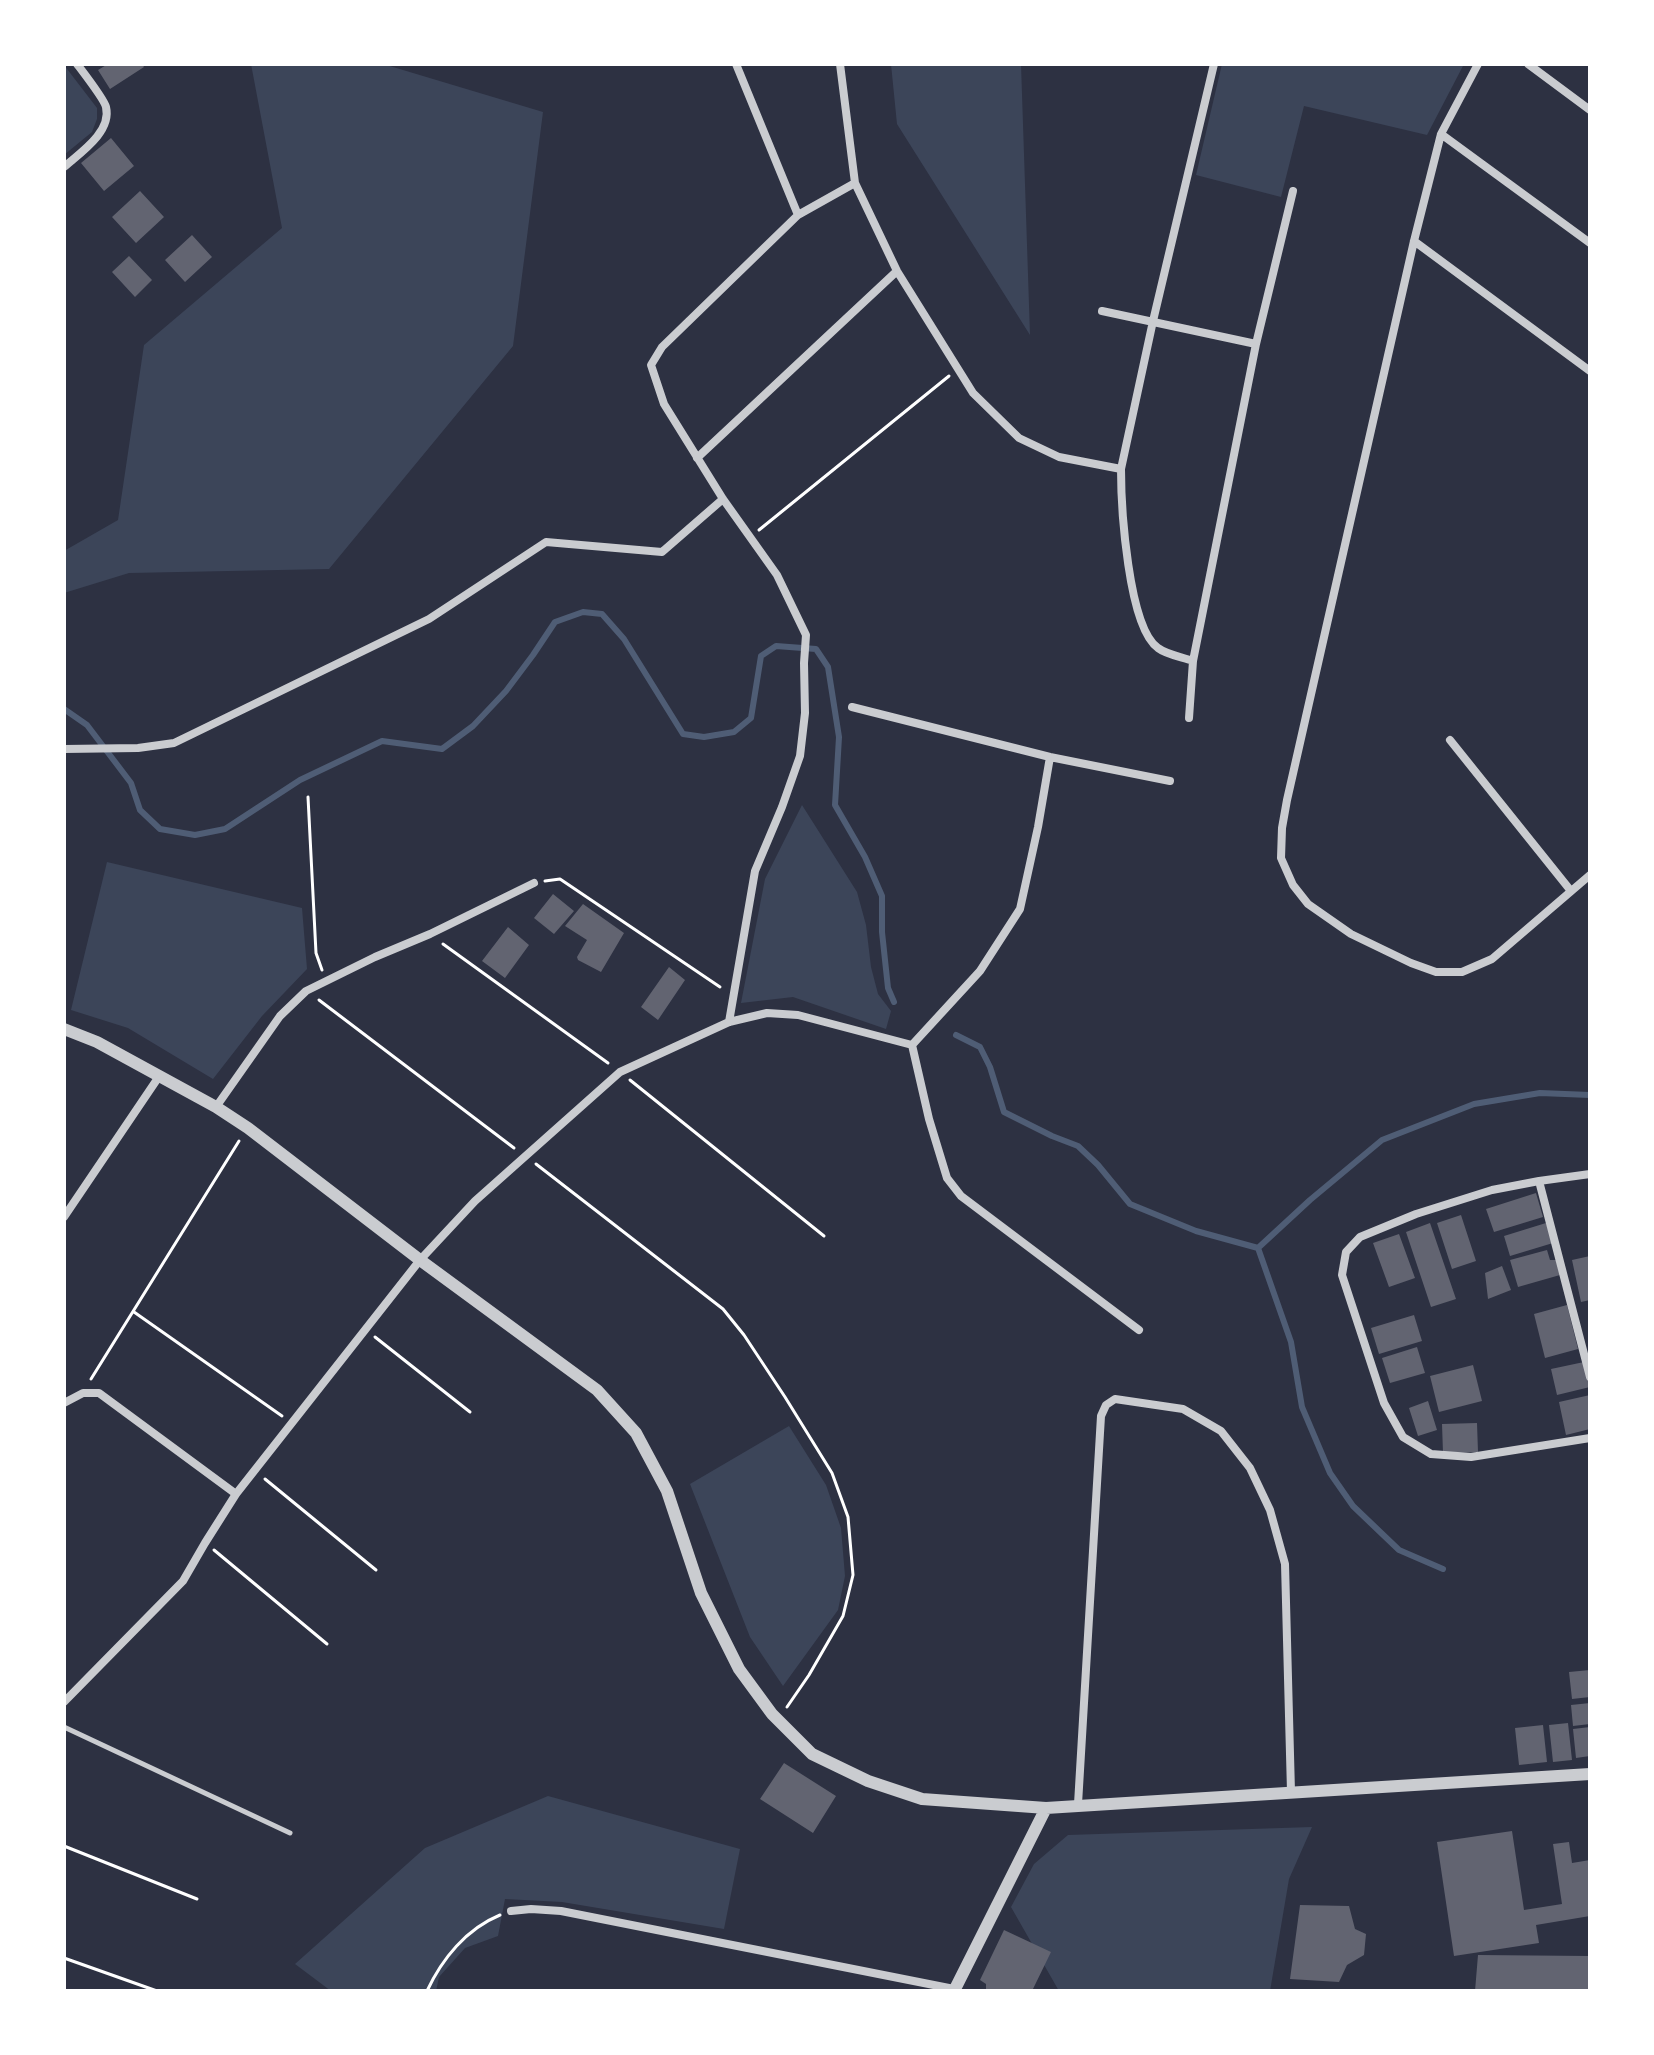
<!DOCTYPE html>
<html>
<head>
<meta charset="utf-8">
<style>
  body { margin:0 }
  #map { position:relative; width:1654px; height:2055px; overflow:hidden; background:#2d3142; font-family:"DM Sans",sans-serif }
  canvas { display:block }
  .frame { position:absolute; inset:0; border:66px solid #fff; pointer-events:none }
</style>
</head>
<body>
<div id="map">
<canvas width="1654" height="2055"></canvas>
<div class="frame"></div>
</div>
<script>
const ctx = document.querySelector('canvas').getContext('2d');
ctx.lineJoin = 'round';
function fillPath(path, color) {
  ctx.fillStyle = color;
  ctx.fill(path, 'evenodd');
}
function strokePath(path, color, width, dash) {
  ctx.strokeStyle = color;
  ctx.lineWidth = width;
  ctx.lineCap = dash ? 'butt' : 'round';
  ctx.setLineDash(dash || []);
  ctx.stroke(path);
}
const green = new Path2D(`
  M 251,64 L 383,64 L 543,112 L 513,346 L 329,569 L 129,573 L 64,593 L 64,551 L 118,520 L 144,345 L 282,228 Z
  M 891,64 L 1021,64 L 1030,335 L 897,124 Z
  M 1222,64 L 1464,64 L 1427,135 L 1304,106 L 1281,197 L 1196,175 Z
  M 64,65 L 97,108 L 97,119 L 92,132 L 64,155 Z
  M 802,805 L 857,892 L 866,925 L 871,967 L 878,994 L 891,1011 L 886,1029 L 793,997 L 741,1003 L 765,879 Z
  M 107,862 L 302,908 L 307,969 L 262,1016 L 213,1079 L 128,1028 L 71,1010 Z
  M 789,1426 L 826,1485 L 841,1528 L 845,1576 L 838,1610 L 783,1686 L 750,1637 L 690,1484 Z
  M 548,1796 L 740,1849 L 724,1929 L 562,1902 L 505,1899 L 498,1936 L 465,1948 L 439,1977 L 436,1991 L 331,1991 L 295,1964 L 425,1848 Z
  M 1312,1827 L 1289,1879 L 1270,1991 L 1059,1991 L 1011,1907 L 1034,1864 L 1068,1835 Z`);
const stream = new Path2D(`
  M 64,709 L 87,725 L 131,783 L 140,810 L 160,829 L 195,835 L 225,829 L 300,780 L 382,741 L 442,749 L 473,726 L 506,691 L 533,655 L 555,622 L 583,612 L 602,614 L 624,639 L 683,734 L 704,737 L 734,732 L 751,718 L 761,656 L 776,646 L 816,649 L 828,667 L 839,737 L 835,805 L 865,857 L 882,896 L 882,932 L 888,988 L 894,1002
  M 956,1035 L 980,1047 L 990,1067 L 1004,1112 L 1052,1136 L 1078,1146 L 1098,1165 L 1130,1204 L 1196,1231 L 1258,1248
  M 1258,1248 L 1291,1342 L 1302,1407 L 1330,1473 L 1353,1506 L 1399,1550 L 1443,1569
  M 1258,1248 L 1310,1200 L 1382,1140 L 1474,1104 L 1540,1093 L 1590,1095`);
const building = new Path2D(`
  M 108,64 L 142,64 L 144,67 L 110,89 L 98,70 Z
  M 111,138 L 134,166 L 104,191 L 81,163 Z
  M 140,191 L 164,217 L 136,243 L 112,217 Z
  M 192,235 L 212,257 L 185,282 L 165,260 Z
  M 129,256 L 152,280 L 135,297 L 112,272 Z
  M 553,894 L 574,911 L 554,934 L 534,918 Z
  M 583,904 L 624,933 L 601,972 L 578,960 L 577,957 L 587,940 L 565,926 Z
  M 508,927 L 529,945 L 505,978 L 482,961 Z
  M 669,967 L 685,980 L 658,1020 L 641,1007 Z
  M 1536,1193 L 1543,1217 L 1494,1232 L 1486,1209 Z
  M 1461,1215 L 1476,1261 L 1452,1269 L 1437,1223 Z
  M 1430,1223 L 1456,1299 L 1431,1307 L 1406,1232 Z
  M 1546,1223 L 1553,1243 L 1510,1256 L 1504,1236 Z
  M 1399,1234 L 1415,1278 L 1389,1287 L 1373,1243 Z
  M 1547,1250 L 1550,1260 L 1556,1260 L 1560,1275 L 1518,1287 L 1510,1260 Z
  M 1590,1256 L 1590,1300 L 1581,1302 L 1572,1260 Z
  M 1502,1266 L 1511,1290 L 1488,1299 L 1485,1273 Z
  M 1567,1305 L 1578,1349 L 1545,1358 L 1534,1314 Z
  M 1414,1315 L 1422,1341 L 1379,1354 L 1371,1328 Z
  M 1417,1347 L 1425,1373 L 1390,1383 L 1382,1358 Z
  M 1584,1362 L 1590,1387 L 1557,1395 L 1551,1369 Z
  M 1473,1365 L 1482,1401 L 1439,1412 L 1430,1376 Z
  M 1590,1395 L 1590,1429 L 1566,1435 L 1559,1402 Z
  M 1428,1401 L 1437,1430 L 1418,1436 L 1409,1408 Z
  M 1477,1423 L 1478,1452 L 1443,1453 L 1442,1424 Z
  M 1590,1670 L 1590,1697 L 1572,1699 L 1569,1672 Z
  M 1590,1703 L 1590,1724 L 1573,1726 L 1571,1705 Z
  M 1568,1723 L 1572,1760 L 1553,1762 L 1549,1725 Z
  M 1543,1725 L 1547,1762 L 1519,1765 L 1515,1728 Z
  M 1590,1727 L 1590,1756 L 1576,1758 L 1573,1729 Z
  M 784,1763 L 836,1796 L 813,1833 L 760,1799 Z
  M 1512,1831 L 1524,1910 L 1562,1904 L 1553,1844 L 1569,1842 L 1572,1863 L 1590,1860 L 1590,1916 L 1536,1925 L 1539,1943 L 1454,1956 L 1437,1842 Z
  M 1300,1905 L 1349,1906 L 1355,1929 L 1366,1934 L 1364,1955 L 1347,1965 L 1339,1982 L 1290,1979 Z
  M 1004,1930 L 1051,1952 L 1032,1991 L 986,1991 L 986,1984 L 980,1980 Z
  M 1478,1955 L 1590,1956 L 1590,1991 L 1475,1991 Z`);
const path = new Path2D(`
  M 759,530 L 949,376
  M 308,797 L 316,953 L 322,970
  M 545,881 L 560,879 L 720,987
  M 443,944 L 608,1063
  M 319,1000 L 514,1148
  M 630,1080 L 824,1236
  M 536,1164 L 723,1309 L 744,1335 L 785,1397 L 832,1473 L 848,1517 L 853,1575 L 843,1616 L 809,1675 L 787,1707
  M 134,1312 L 282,1416
  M 375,1337 L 470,1412
  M 91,1379 L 239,1141
  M 265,1479 L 376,1570
  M 214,1550 L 327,1644
  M 64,1846 L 197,1899
  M 64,1958 L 157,1991
  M 427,1991 C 442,1959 466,1929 500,1915`);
const service = new Path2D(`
  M 64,1727 L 290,1833`);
const minor = new Path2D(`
  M 736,64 L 798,215
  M 840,64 L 855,183 L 897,271 L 973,393 L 1019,438 L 1059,457 L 1121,469 C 1121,506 1128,627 1158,648 C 1167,655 1183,657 1193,661
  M 1478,64 L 1441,134 L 1414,241 L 1287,800 L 1282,828 L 1281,858 L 1293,885 L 1308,904 L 1351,934 L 1411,963 L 1436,972 L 1462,972 L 1492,959 L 1590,875
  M 1528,64 L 1590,110
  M 1441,134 L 1590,243
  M 64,167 C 80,153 112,132 106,107 C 104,99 83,72 77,64
  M 1414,241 L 1590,371
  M 1102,311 L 1256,344
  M 697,458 L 897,271
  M 1121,469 L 1153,321 L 1214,64
  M 852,707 L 1050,757 L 1170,781
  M 1189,718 L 1193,661 L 1256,344 L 1293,191
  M 1450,740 L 1571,891
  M 64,749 L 138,748 L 174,743 L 429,619 L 546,542 L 662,552 L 723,499
  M 729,1022 L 755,871 L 782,807 L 800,756 L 805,713 L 804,663 L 806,635 L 777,575 L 723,499 L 664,404 L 651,365 L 662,347 L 798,215 L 855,183
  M 912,1045 L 980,971 L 1020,909 L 1038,827 L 1050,757
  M 216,1107 L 280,1016 L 306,991 L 375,957 L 430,934 L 534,883
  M 1590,1174 L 1539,1181 L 1492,1190 L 1416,1214 L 1360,1237 L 1346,1252 L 1342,1275 L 1384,1403 L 1403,1437 L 1431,1454 L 1471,1457 L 1590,1438
  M 1539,1181 L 1590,1377
  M 64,1217 L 160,1075
  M 64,1403 L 83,1393 L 99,1393 L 236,1494
  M 64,1702 L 183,1581 L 205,1543 L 236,1494 L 420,1260 L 475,1201 L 620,1072 L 729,1022 L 767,1013 L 798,1015 L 912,1045 L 929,1119 L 947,1178 L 961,1196 L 1139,1330
  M 1078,1804 L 1101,1416 L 1106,1405 L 1115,1399 L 1183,1409 L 1221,1431 L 1250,1468 L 1270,1510 L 1285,1564 L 1291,1792
  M 511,1911 L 531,1909 L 561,1911 L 954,1989`);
const tertiary = new Path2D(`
  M 64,1029 L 97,1042 L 216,1107 L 248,1128 L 420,1260 L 597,1390 L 636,1433 L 667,1491 L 701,1593 L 739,1669 L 772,1714 L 812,1754 L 868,1781 L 922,1799 L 1046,1808 L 1590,1774
  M 954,1991 L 1046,1808`);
fillPath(green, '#3c4559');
strokePath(stream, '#4f5d75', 6);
fillPath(building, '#626471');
strokePath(path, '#fff', 3);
strokePath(service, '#caccd0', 5);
strokePath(minor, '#caccd0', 8);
strokePath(tertiary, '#caccd0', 12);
</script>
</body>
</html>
